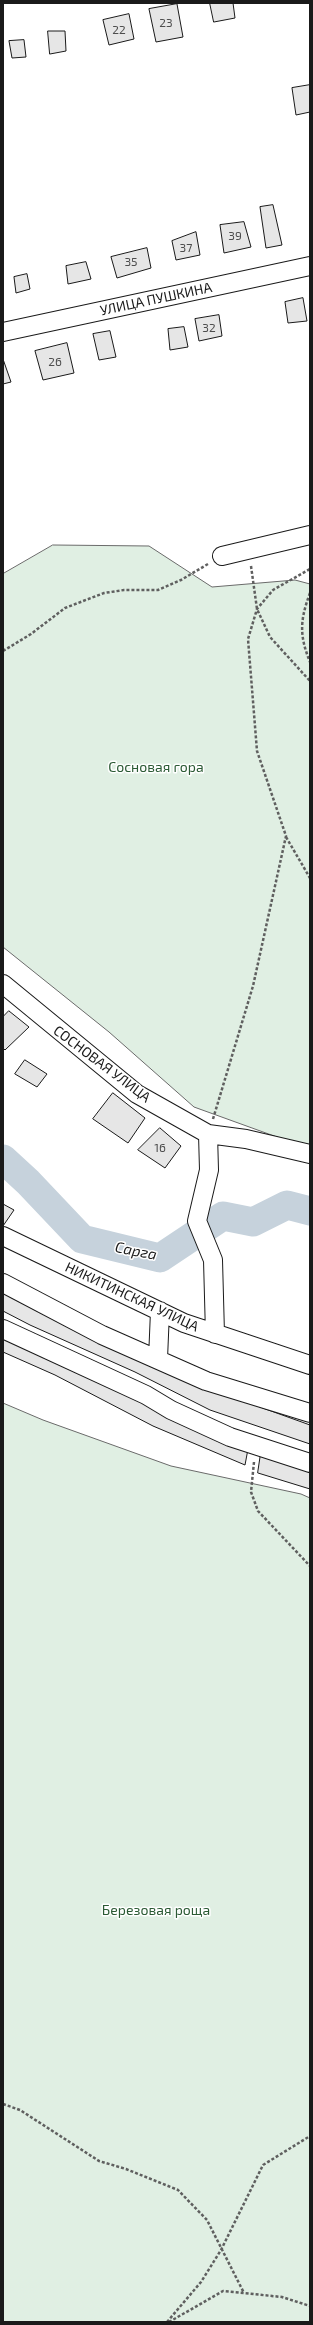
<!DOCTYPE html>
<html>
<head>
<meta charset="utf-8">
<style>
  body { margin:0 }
  #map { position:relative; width:313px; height:2325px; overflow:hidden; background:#fff; font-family:"Exo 2",sans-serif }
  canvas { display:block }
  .frame { position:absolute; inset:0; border:4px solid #1a1a1a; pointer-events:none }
</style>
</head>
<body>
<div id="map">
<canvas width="313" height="2325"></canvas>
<div class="frame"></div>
</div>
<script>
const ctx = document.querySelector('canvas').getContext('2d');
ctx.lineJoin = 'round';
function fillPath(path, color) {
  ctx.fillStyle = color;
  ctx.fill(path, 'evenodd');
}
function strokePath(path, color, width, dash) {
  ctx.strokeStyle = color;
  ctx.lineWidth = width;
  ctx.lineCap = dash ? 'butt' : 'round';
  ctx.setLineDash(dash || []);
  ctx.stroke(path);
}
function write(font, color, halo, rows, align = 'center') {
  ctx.font = font + ' "Exo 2",sans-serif';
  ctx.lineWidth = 3;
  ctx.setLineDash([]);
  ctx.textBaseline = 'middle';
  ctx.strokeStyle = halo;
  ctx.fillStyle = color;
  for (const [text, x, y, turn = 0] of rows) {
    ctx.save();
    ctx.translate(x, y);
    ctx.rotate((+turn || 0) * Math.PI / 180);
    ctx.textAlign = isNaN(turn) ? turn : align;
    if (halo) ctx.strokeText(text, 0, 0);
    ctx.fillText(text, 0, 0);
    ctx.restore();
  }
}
const green = new Path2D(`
  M 53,545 L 149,546 L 212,587 L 295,580 L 310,584 L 310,1146 L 288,1141 L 194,1107 L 109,1032 L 3,947 L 3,574 Z
  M 3,1403 L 43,1420 L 171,1466 L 301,1494 L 310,1498 L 310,2322 L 3,2322 Z`);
const river = new Path2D(`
  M 3,1159 L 28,1182 L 82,1239 L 160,1258 L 223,1216 L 253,1222 L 287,1205 L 310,1211`);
const building = new Path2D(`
  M 210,3 L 233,3 L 235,18 L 214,22 Z
  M 177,4 L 183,37 L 156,42 L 149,9 Z
  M 129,14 L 134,39 L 109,45 L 103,20 Z
  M 48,31 L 65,31 L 66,51 L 50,54 Z
  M 24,40 L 26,57 L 12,58 L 9,41 Z
  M 310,85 L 310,112 L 296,115 L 292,88 Z
  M 273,205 L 282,245 L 266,248 L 260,207 Z
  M 244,222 L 251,247 L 224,253 L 220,225 Z
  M 196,232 L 200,255 L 176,260 L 172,241 Z
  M 147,248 L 151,268 L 117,278 L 111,257 Z
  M 86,262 L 91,279 L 68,284 L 66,266 Z
  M 27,274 L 30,289 L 16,293 L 14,277 Z
  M 303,298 L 307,321 L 288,323 L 285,302 Z
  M 219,315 L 222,336 L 199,341 L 195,319 Z
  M 184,327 L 188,347 L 170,350 L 168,329 Z
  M 110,331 L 116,357 L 99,360 L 93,334 Z
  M 67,343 L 74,373 L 43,380 L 35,351 Z
  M 3,359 L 11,382 L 3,384 Z
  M 9,1011 L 29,1027 L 5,1050 L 3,1048 L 3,1017 Z
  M 25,1060 L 47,1074 L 37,1087 L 15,1074 Z
  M 113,1093 L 145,1118 L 128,1143 L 93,1119 Z
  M 160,1128 L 181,1146 L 165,1168 L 138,1150 Z
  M 3,1204 L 14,1210 L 3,1226 Z
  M 3,1288 L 235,1398 L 310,1425 L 310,1444 L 210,1410 L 135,1372 L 30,1325 L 3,1311 Z
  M 3,1334 L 248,1449 L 245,1465 L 153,1426 L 55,1375 L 3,1352 Z
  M 261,1453 L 310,1470 L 310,1489 L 258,1473 Z`);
const path = new Path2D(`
  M 251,566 L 257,609 L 270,637 L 310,681
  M 310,593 C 300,620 299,635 310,662
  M 3,651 L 31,634 L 65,608 L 104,593 L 124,590 L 158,590 L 181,580 L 208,564
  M 286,837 L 310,878
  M 213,1119 L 253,986 L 286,836 L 257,751 L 248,639 L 257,609 L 273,590 L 310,569
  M 254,1462 L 251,1492 L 258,1511 L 310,1566
  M 3,2104 L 20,2110 L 99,2161 L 126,2169 L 178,2190 L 207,2220 L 244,2293
  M 167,2322 L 201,2282 L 221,2250 L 263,2165 L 310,2136
  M 169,2322 L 223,2291 L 282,2297 L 310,2306`);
const minor = new Path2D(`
  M 3,332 L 310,266
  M 222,556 L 310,535
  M 3,984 L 137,1094 L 208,1134 L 246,1139 L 310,1154
  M 208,1134 L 209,1170 L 197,1221 L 213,1260 L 215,1334
  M 3,1236 L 184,1323 L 310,1365
  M 3,1283 L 102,1335 L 206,1381 L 310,1413
  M 3,1329 L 146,1395 L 171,1410 L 230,1437 L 310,1463
  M 158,1359 L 160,1311`);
const numberNames = [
  ["23",166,23],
  ["22",119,30],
  ["39",235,236],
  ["37",186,248],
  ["35",131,262],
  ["32",209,328],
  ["26",55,362],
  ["16",160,1148]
];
const streetNames = [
  ["УЛИЦА ПУШКИНА",156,299,-12],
  ["СОСНОВАЯ УЛИЦА",102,1064,37],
  ["НИКИТИНСКАЯ УЛИЦА",132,1297,25]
];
const parkNames = [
  ["Сосновая гора",156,767],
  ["Березовая роща",156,1910]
];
const waterNames = [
  ["Сарга",136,1251,11]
];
fillPath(green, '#e0efe3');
strokePath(green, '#6a6a6a', 1);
strokePath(river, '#c6d2dc', 29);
fillPath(building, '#e6e6e6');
strokePath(building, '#1a1a1a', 1);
strokePath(minor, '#1a1a1a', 20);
strokePath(path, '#5f5f5f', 2.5, [3, 2]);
strokePath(minor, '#fff', 18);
write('12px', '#4d4d4d', null, numberNames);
write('14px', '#1a1a1a', '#fff', streetNames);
write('14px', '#2b5a34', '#fff', parkNames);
write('italic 15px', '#1a1a1a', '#fff', waterNames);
</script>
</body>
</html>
